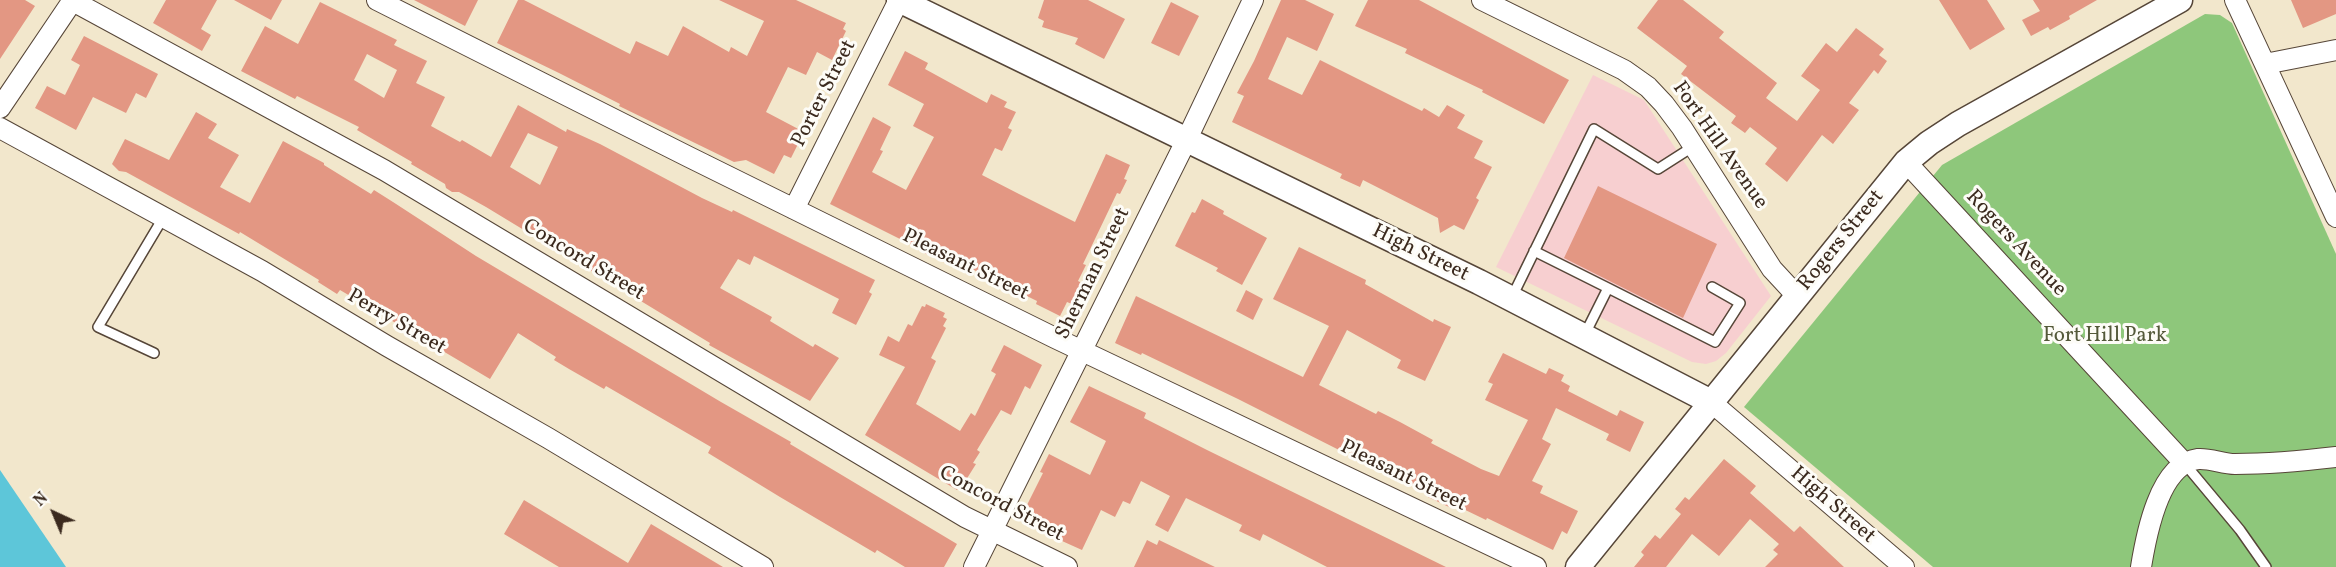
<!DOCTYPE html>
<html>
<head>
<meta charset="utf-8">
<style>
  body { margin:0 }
  #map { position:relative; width:2336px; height:567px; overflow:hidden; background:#f2e7cc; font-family:Vollkorn,serif }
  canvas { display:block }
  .north { position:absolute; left:24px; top:483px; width:60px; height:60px; -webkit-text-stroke:4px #fdfcf7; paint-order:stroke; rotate:316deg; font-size:16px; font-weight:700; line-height:24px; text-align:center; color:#3b2a1e }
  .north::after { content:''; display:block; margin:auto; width:21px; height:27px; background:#3b2a1e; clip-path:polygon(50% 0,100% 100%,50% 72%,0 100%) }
</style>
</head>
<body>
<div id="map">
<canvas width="2336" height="567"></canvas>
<div class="north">N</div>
</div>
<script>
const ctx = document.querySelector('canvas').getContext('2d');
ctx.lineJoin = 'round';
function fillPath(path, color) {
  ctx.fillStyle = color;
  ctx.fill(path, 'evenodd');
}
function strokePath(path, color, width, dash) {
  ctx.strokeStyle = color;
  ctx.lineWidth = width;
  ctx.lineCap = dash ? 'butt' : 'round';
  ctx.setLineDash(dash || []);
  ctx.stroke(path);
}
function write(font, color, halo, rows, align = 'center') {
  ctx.font = font + ' Vollkorn,serif';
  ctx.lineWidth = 6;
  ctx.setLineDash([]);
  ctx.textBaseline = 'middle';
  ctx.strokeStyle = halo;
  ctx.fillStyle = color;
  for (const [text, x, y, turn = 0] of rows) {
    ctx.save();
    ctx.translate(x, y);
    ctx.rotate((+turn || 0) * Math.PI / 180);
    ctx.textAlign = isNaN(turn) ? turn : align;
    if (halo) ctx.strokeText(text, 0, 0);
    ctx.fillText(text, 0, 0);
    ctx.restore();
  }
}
const built = new Path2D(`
  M 1593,75 L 1644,100 L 1771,296 L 1726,353 L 1716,361 L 1706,364 L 1692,362 L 1496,267 Z`);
const green = new Path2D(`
  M 2205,14 L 2220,15 L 2232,23 L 2336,254 L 2336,567 L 1933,567 L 1744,407 L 1942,165 Z`);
const water = new Path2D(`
  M 0,470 L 66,567 L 0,567 Z`);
const building = new Path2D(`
  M 0,0 L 25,0 L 35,6 L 0,59 Z
  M 166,0 L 217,0 L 201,29 L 211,35 L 202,51 L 153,23 Z
  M 234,0 L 282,0 L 271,20 Z
  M 414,0 L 478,0 L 465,26 Z
  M 518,0 L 524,0 L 630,54 L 636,41 L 668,56 L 683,26 L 729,52 L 731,47 L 747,56 L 764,21 L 719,0 L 796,0 L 846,23 L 843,29 L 846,31 L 832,60 L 817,52 L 806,75 L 788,67 L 766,112 L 804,132 L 791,158 L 784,155 L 774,174 L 746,160 L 734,162 L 619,106 L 620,104 L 559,73 L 497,43 Z
  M 1044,0 L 1088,0 L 1125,19 L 1104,59 L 1075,44 L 1078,38 L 1042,27 L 1044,21 L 1038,18 Z
  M 1281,0 L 1305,0 L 1334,14 L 1317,51 L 1287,37 L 1268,79 L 1302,95 L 1320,60 L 1422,111 L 1424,108 L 1439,117 L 1447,105 L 1465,115 L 1457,128 L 1483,141 L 1474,158 L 1492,167 L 1476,198 L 1479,200 L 1464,230 L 1454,225 L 1440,233 L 1438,218 L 1363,180 L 1360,187 L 1340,178 L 1342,174 L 1232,122 L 1244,96 L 1237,93 L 1254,61 Z
  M 1368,0 L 1419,0 L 1569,80 L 1544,124 L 1482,92 L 1483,90 L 1405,53 L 1407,49 L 1355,26 Z
  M 1658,0 L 1683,0 L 1724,32 L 1719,38 L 1777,83 L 1766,98 L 1797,121 L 1820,90 L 1801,76 L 1826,43 L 1837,52 L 1856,28 L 1884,49 L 1879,55 L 1887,61 L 1878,74 L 1874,70 L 1849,103 L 1859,110 L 1833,144 L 1822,135 L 1787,182 L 1765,164 L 1777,148 L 1750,127 L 1745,133 L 1731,123 L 1736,116 L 1681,74 L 1687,66 L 1637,28 Z
  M 1939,0 L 1987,0 L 2005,29 L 1970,50 Z
  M 2033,0 L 2097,0 L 2069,16 L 2070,19 L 2050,30 L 2048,27 L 2031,36 L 2022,20 L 2040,11 Z
  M 2291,0 L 2336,0 L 2336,14 L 2303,28 Z
  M 320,2 L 397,40 L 394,45 L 427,61 L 416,83 L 445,97 L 431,126 L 460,142 L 462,140 L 491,157 L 518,105 L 566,132 L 567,129 L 600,144 L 702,198 L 732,212 L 733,210 L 875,280 L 869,292 L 872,294 L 856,325 L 832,313 L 839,299 L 754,256 L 750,265 L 738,259 L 720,288 L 772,317 L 770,321 L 813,347 L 815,344 L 839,358 L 810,401 L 709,345 L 710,343 L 486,207 L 459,192 L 452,192 L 446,188 L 445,184 L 411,164 L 412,162 L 357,130 L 359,127 L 297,96 L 295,99 L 241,71 L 265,26 L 298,44 ZM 367,54 L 397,70 L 384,98 L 354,80 ZM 528,133 L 558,147 L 540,185 L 510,167 Z
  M 1171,2 L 1199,16 L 1179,56 L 1151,43 Z
  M 84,36 L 158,74 L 146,98 L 136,93 L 126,113 L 93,97 L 76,130 L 35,108 L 47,86 L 65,95 L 80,65 L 71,60 Z
  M 905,51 L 928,63 L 925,69 L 987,103 L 991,94 L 1007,102 L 1004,107 L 1016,112 L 1008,128 L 1012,130 L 1002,151 L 995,148 L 982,175 L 1019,194 L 1075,222 L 1106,154 L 1130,165 L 1124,179 L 1127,180 L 1120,194 L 1117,193 L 1083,264 L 1086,265 L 1078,281 L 1082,283 L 1072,304 L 1067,302 L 1060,316 L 1036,304 L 1037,301 L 974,270 L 971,275 L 922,252 L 920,249 L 830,204 L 873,117 L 891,127 L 880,150 L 883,151 L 872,172 L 906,190 L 934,137 L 913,126 L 924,104 L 888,85 Z
  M 196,112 L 217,124 L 208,138 L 239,155 L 220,187 L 250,203 L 283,141 L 324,163 L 324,165 L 371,194 L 374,190 L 393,202 L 476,256 L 721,402 L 791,442 L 790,444 L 957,544 L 944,567 L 905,567 L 877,550 L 875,553 L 780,497 L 708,453 L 711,447 L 606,386 L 604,389 L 569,369 L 554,360 L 556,357 L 518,333 L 490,379 L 340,290 L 337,294 L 318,282 L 319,280 L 240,232 L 239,234 L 126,172 L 119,171 L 112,164 L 125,139 L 169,160 Z
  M 1598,186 L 1717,244 L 1683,318 L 1564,258 Z
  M 1202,199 L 1224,211 L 1223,214 L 1267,238 L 1242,285 L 1216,271 L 1218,268 L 1175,246 L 1192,212 L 1195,213 Z
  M 1299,247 L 1366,280 L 1365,284 L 1433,322 L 1434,319 L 1451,327 L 1425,381 L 1397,368 L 1401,360 L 1347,330 L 1319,385 L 1376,414 L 1378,411 L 1400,422 L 1433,440 L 1431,443 L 1481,469 L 1499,476 L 1528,420 L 1485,400 L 1493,384 L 1488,382 L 1503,353 L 1546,374 L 1549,368 L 1564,375 L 1561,381 L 1570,386 L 1568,391 L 1617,416 L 1620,410 L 1644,422 L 1630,452 L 1606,440 L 1609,434 L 1556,408 L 1542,439 L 1551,444 L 1532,481 L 1543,486 L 1540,493 L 1578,511 L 1567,534 L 1562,531 L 1553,550 L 1487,518 L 1486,520 L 1453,504 L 1451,508 L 1428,497 L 1430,493 L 1346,450 L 1345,453 L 1238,399 L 1142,353 L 1141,355 L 1115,343 L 1136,296 L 1303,377 L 1329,326 L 1273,299 Z
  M 1246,290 L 1263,299 L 1253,320 L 1236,311 Z
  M 926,304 L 945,313 L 943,317 L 947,319 L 943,326 L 946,328 L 931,358 L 936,361 L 916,404 L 960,431 L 971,413 L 975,416 L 996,374 L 991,371 L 1004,345 L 1042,365 L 1030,389 L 1025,386 L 1011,415 L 1001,410 L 977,450 L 980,452 L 973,463 L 976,464 L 966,480 L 963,478 L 957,490 L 865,435 L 905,367 L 879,355 L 888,336 L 899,342 L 908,324 L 912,326 L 922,306 L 925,307 Z
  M 1089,386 L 1146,413 L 1144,418 L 1207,450 L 1446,567 L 1327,567 L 1263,534 L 1260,541 L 1239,531 L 1242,525 L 1186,498 L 1168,532 L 1155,525 L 1170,496 L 1141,481 L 1130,504 L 1123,501 L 1115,517 L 1101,510 L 1082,550 L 1042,532 L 1023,522 L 1029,511 L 1025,509 L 1043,473 L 1040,472 L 1049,454 L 1090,475 L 1106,441 L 1070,422 Z
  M 1724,459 L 1756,486 L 1750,493 L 1794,532 L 1800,526 L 1844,567 L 1765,567 L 1778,554 L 1773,550 L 1779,544 L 1750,519 L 1719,556 L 1692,534 L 1666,567 L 1634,567 L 1644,555 L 1641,552 L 1655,535 L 1660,539 L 1681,514 L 1675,509 L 1685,497 L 1689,500 Z
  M 524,500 L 628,563 L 651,524 L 723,567 L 559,567 L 504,534 Z
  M 1147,540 L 1157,545 L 1159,540 L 1215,567 L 1134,567 Z`);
const service = new Path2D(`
  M 1534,251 L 1608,288
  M 1512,297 L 1594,129 L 1658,169 L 1694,146
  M 1585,334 L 1608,288 L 1715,342 L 1740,303 L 1712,287
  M 154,353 L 98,327 L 163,218
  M 2185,464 L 2240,530 L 2266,567`);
const minor = new Path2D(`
  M 71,0 L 384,170 L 965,517 L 1067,567
  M 377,0 L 689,157 L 1055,338 L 1536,567
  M 1482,0 L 1624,70 L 1648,87 L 1664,104 L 1682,128 L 1772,269 L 1797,296
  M 2235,0 L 2336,217
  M 2265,64 L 2336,50
  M 0,108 L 73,0
  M 0,128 L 262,271 L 387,346 L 548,438 L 763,567
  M 1906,162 L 2185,464
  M 794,209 L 899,0
  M 1711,402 L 1904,567
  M 974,567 L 1186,141 L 1253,0
  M 2141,567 C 2146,536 2159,464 2198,459 C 2210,458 2223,464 2235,464 C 2268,464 2303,461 2336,457`);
const tertiary = new Path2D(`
  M 899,0 L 1479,282 L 1711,402
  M 1578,567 L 1906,162 L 1929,143 L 1958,124 L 2180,0`);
const streetNames = [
  ["Porter Street",825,94,-63],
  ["Fort Hill Avenue",1719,146,55],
  ["Rogers Street",1842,241,-51],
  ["Rogers Avenue",2015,244,47],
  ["High Street",1420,254,26],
  ["Concord Street",583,261,31],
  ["Pleasant Street",965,266,26],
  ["Sherman Street",1094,274,-64],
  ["Perry Street",396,323,30],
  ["Pleasant Street",1403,477,26],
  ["Concord Street",1001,505,28],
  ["High Street",1832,506,41]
];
const parkNames = [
  ["Fort Hill Park",2105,337]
];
fillPath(built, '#f7cfd0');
fillPath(green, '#8ec77b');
fillPath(water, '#5dc6d9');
fillPath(building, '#e39783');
strokePath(service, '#564638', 12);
strokePath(minor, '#564638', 22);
strokePath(tertiary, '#564638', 27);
strokePath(service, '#fff', 9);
strokePath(minor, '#fff', 20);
strokePath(tertiary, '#fff', 24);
write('21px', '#3b2a1e', '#fdfcf7', streetNames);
write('21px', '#54593a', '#fdfcf7', parkNames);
</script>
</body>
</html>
